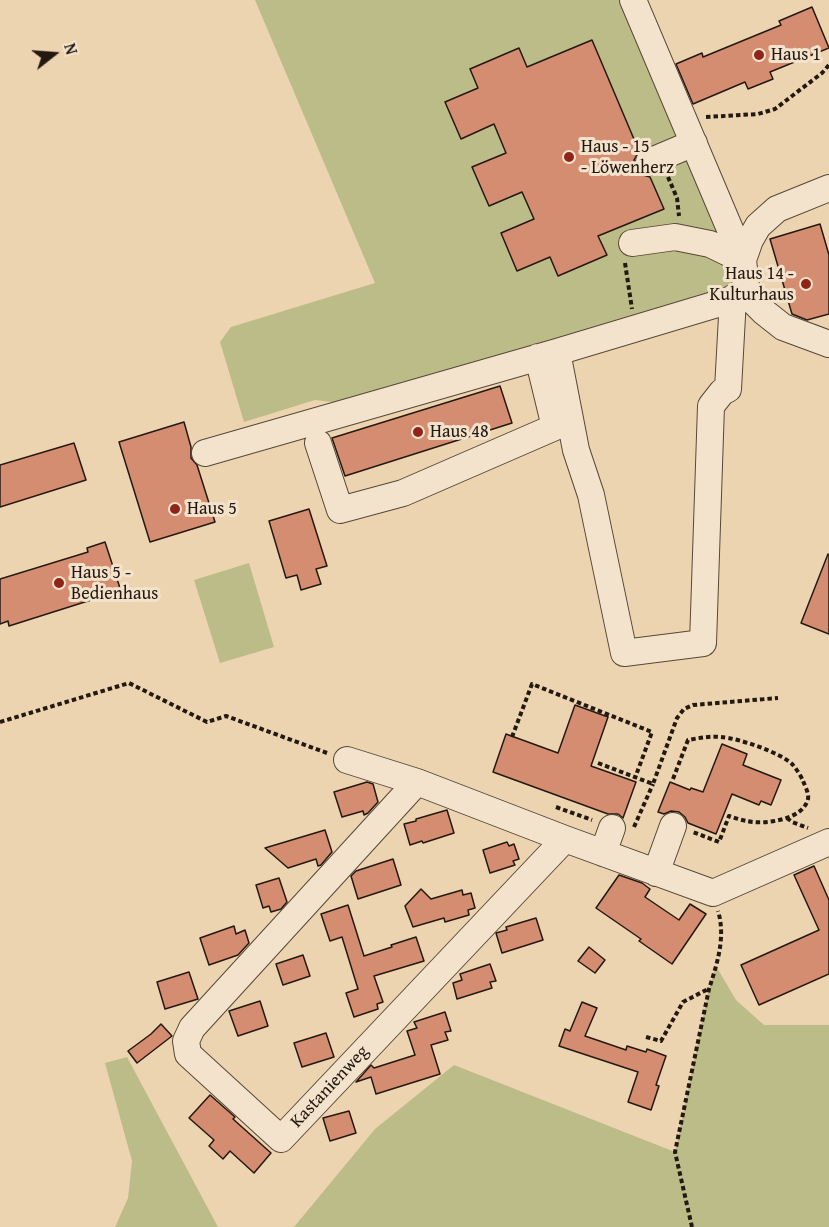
<!DOCTYPE html>
<html>
<head>
<meta charset="utf-8">
<style>
  body { margin:0 }
  #map { position:relative; width:829px; height:1227px; overflow:hidden; background:#edd4b0; font-family:"Gentium Book Plus",serif }
  canvas { display:block }
  .north { position:absolute; left:24px; top:24px; width:60px; height:60px; -webkit-text-stroke:4px #f3e3cc; paint-order:stroke; rotate:73deg; font-size:16px; font-weight:700; line-height:24px; text-align:center; color:#241910 }
  .north::after { content:''; display:block; margin:auto; width:21px; height:27px; background:#241910; clip-path:polygon(50% 0,100% 100%,50% 72%,0 100%) }
</style>
</head>
<body>
<div id="map">
<canvas width="829" height="1227"></canvas>
<div class="north">N</div>
</div>
<script>
const ctx = document.querySelector('canvas').getContext('2d');
ctx.lineJoin = 'round';
function fillPath(path, color) {
  ctx.fillStyle = color;
  ctx.fill(path, 'evenodd');
}
function strokePath(path, color, width, dash) {
  ctx.strokeStyle = color;
  ctx.lineWidth = width;
  ctx.lineCap = dash ? 'butt' : 'round';
  ctx.setLineDash(dash || []);
  ctx.stroke(path);
}
function write(font, color, halo, rows, align = 'center') {
  ctx.font = font + ' "Gentium Book Plus",serif';
  ctx.lineWidth = 6;
  ctx.setLineDash([]);
  ctx.textBaseline = 'middle';
  ctx.strokeStyle = halo;
  ctx.fillStyle = color;
  for (const [text, x, y, turn = 0] of rows) {
    ctx.save();
    ctx.translate(x, y);
    ctx.rotate((+turn || 0) * Math.PI / 180);
    ctx.textAlign = isNaN(turn) ? turn : align;
    if (halo) ctx.strokeText(text, 0, 0);
    ctx.fillText(text, 0, 0);
    ctx.restore();
  }
}
const green = new Path2D(`
  M 255,0 L 633,0 L 747,295 L 341,403 L 315,400 L 244,422 L 220,342 L 231,327 L 375,283 Z
  M 249,563 L 274,647 L 220,663 L 194,580 Z
  M 716,966 L 736,1000 L 764,1025 L 829,1025 L 829,1227 L 294,1227 L 375,1129 L 454,1065 L 675,1152 L 709,989 Z
  M 127,1057 L 218,1227 L 115,1227 L 128,1198 L 132,1161 L 105,1063 Z`);
const building = new Path2D(`
  M 812,7 L 829,48 L 770,72 L 773,79 L 748,89 L 745,82 L 693,104 L 676,64 L 702,53 L 703,57 L 781,25 L 779,21 Z
  M 592,40 L 639,151 L 634,160 L 635,168 L 640,174 L 650,177 L 664,209 L 598,236 L 607,255 L 558,276 L 550,257 L 517,271 L 501,233 L 534,219 L 522,192 L 489,206 L 472,167 L 506,153 L 494,124 L 461,139 L 445,102 L 478,88 L 470,69 L 519,48 L 527,67 Z
  M 820,224 L 829,255 L 829,314 L 807,320 L 792,314 L 770,239 Z
  M 500,386 L 512,423 L 345,476 L 332,438 Z
  M 184,422 L 191,447 L 191,458 L 197,465 L 215,522 L 150,542 L 119,442 Z
  M 74,443 L 86,480 L 0,507 L 0,465 Z
  M 309,509 L 327,566 L 316,569 L 321,584 L 301,590 L 297,575 L 286,578 L 269,521 Z
  M 105,542 L 120,588 L 109,591 L 110,594 L 9,626 L 8,621 L 0,624 L 0,579 L 88,552 L 87,548 Z
  M 828,554 L 829,555 L 829,634 L 801,623 Z
  M 575,705 L 608,717 L 591,766 L 636,782 L 623,818 L 618,814 L 608,814 L 493,772 L 506,734 L 558,753 Z
  M 722,744 L 747,754 L 743,765 L 781,780 L 771,805 L 761,801 L 759,805 L 732,794 L 716,834 L 688,823 L 685,817 L 679,812 L 671,811 L 664,814 L 658,812 L 670,782 L 690,790 L 691,788 L 703,792 Z
  M 367,782 L 373,784 L 378,802 L 368,813 L 364,815 L 363,811 L 342,817 L 334,792 Z
  M 447,810 L 454,833 L 423,843 L 422,841 L 410,845 L 404,824 L 416,821 L 416,819 Z
  M 325,830 L 332,852 L 321,865 L 318,866 L 316,859 L 288,868 L 265,848 Z
  M 507,842 L 509,846 L 514,844 L 519,859 L 513,861 L 515,865 L 490,873 L 483,850 Z
  M 393,859 L 401,885 L 358,899 L 351,876 L 356,871 Z
  M 814,866 L 829,900 L 829,974 L 759,1005 L 741,965 L 819,930 L 794,875 Z
  M 619,875 L 642,883 L 650,889 L 645,897 L 679,920 L 690,904 L 706,914 L 672,964 L 639,941 L 641,939 L 596,908 Z
  M 279,878 L 287,902 L 281,909 L 271,912 L 269,906 L 263,908 L 256,885 Z
  M 421,889 L 431,899 L 462,890 L 463,895 L 471,893 L 475,908 L 468,910 L 469,915 L 445,922 L 444,918 L 413,927 L 405,906 Z
  M 348,905 L 364,956 L 392,947 L 391,945 L 416,937 L 424,961 L 374,976 L 383,1002 L 377,1004 L 378,1009 L 354,1017 L 346,993 L 358,989 L 342,937 L 330,941 L 321,914 Z
  M 536,918 L 543,940 L 502,953 L 496,933 L 507,930 L 506,927 Z
  M 234,926 L 236,934 L 245,930 L 249,943 L 238,955 L 209,965 L 200,938 Z
  M 589,947 L 605,960 L 595,973 L 578,961 Z
  M 303,955 L 310,976 L 283,985 L 276,964 Z
  M 490,964 L 496,981 L 490,982 L 492,988 L 457,999 L 453,983 L 462,980 L 460,974 Z
  M 189,972 L 198,999 L 165,1009 L 157,982 Z
  M 260,1001 L 268,1026 L 238,1036 L 229,1011 Z
  M 582,1002 L 597,1008 L 585,1036 L 626,1050 L 627,1046 L 646,1052 L 647,1049 L 666,1056 L 656,1085 L 659,1086 L 651,1110 L 628,1102 L 638,1072 L 559,1046 L 565,1029 L 570,1031 Z
  M 445,1012 L 451,1031 L 445,1032 L 448,1040 L 431,1045 L 440,1074 L 376,1094 L 371,1077 L 356,1082 L 371,1065 L 374,1068 L 415,1055 L 407,1031 L 417,1028 L 414,1022 Z
  M 161,1024 L 172,1036 L 137,1063 L 128,1051 L 151,1034 Z
  M 326,1033 L 334,1057 L 302,1067 L 294,1043 Z
  M 210,1095 L 235,1117 L 233,1119 L 271,1153 L 254,1173 L 230,1151 L 223,1159 L 209,1146 L 214,1140 L 189,1118 Z
  M 349,1111 L 356,1133 L 330,1141 L 323,1118 Z`);
const path = new Path2D(`
  M 706,117 L 758,114 L 775,109 L 822,73 L 829,65
  M 668,177 L 677,198 L 679,216
  M 625,263 L 632,309
  M 0,722 L 129,683 L 207,722 L 226,716 L 327,753
  M 512,737 L 532,684 L 652,732 L 635,778
  M 598,763 L 653,784 L 677,718 L 684,709 L 693,705 L 778,698
  M 673,779 L 688,740 C 699,738 709,736 721,737 C 738,738 782,753 793,765 C 797,770 801,776 803,781 C 805,786 809,793 808,799 C 803,820 764,825 747,821 C 741,820 735,818 729,816 L 719,842 L 693,832
  M 556,807 L 592,820
  M 787,818 L 792,822 L 808,828
  M 634,827 L 653,784
  M 646,1037 L 661,1041 L 683,1002 L 708,989
  M 692,1227 L 675,1152 L 709,989 C 717,964 726,937 718,911`);
const minor = new Path2D(`
  M 633,0 L 743,260
  M 649,162 L 694,143
  M 829,188 L 777,209 L 758,226 L 750,240 L 743,260 L 747,295 L 764,312 L 783,327 L 829,344
  M 632,243 L 675,237 L 710,244 L 743,260
  M 557,352 L 576,450 L 591,495 L 624,653 L 703,643 L 711,406 L 722,392 L 728,389 L 733,298
  M 318,443 L 340,510 L 403,493 L 555,427 L 538,357
  M 205,453 L 557,352 L 747,295
  M 347,760 L 417,782 L 565,839 L 713,893 L 829,842
  M 417,782 L 192,1028 L 186,1041 L 188,1054 L 281,1139 L 565,839
  M 603,853 L 612,828
  M 656,873 L 673,826`);
const markers = [
  [759,55,6,"#8f2418"],
  [569,157,6,"#8f2418"],
  [806,284,6,"#8f2418"],
  [418,432,6,"#8f2418"],
  [175,509,6,"#8f2418"],
  [59,583,6,"#8f2418"]
];
const poiNames = [
  ["Haus 1",771,55],
  ["Haus - 15",581,147],
  ["- Löwenherz",581,168],
  ["Haus 14 -",794,274,"right"],
  ["Kulturhaus",794,295,"right"],
  ["Haus 48",430,432],
  ["Haus 5",187,509],
  ["Haus 5 -",71,573],
  ["Bedienhaus",71,594]
];
const streetNames = [
  ["Kastanienweg",330,1087,-47]
];
fillPath(green, '#bcbc88');
fillPath(building, '#d58d71');
strokePath(building, '#241910', 1.5);
strokePath(minor, '#564838', 28);
strokePath(path, '#241910', 4, [4.5, 3]);
strokePath(minor, '#f3e3cc', 26);
for (const [x, y, r, color] of markers) {
  const dot = new Path2D();
  dot.arc(x, y, r, 0, 2 * Math.PI);
  ctx.fillStyle = color;
  ctx.fill(dot);
  strokePath(dot, '#f3e3cc', 2);
}
write('18px', '#241910', '#f3e3cc', poiNames, 'left');
write('18px', '#241910', '#f3e3cc', streetNames);
</script>
</body>
</html>
